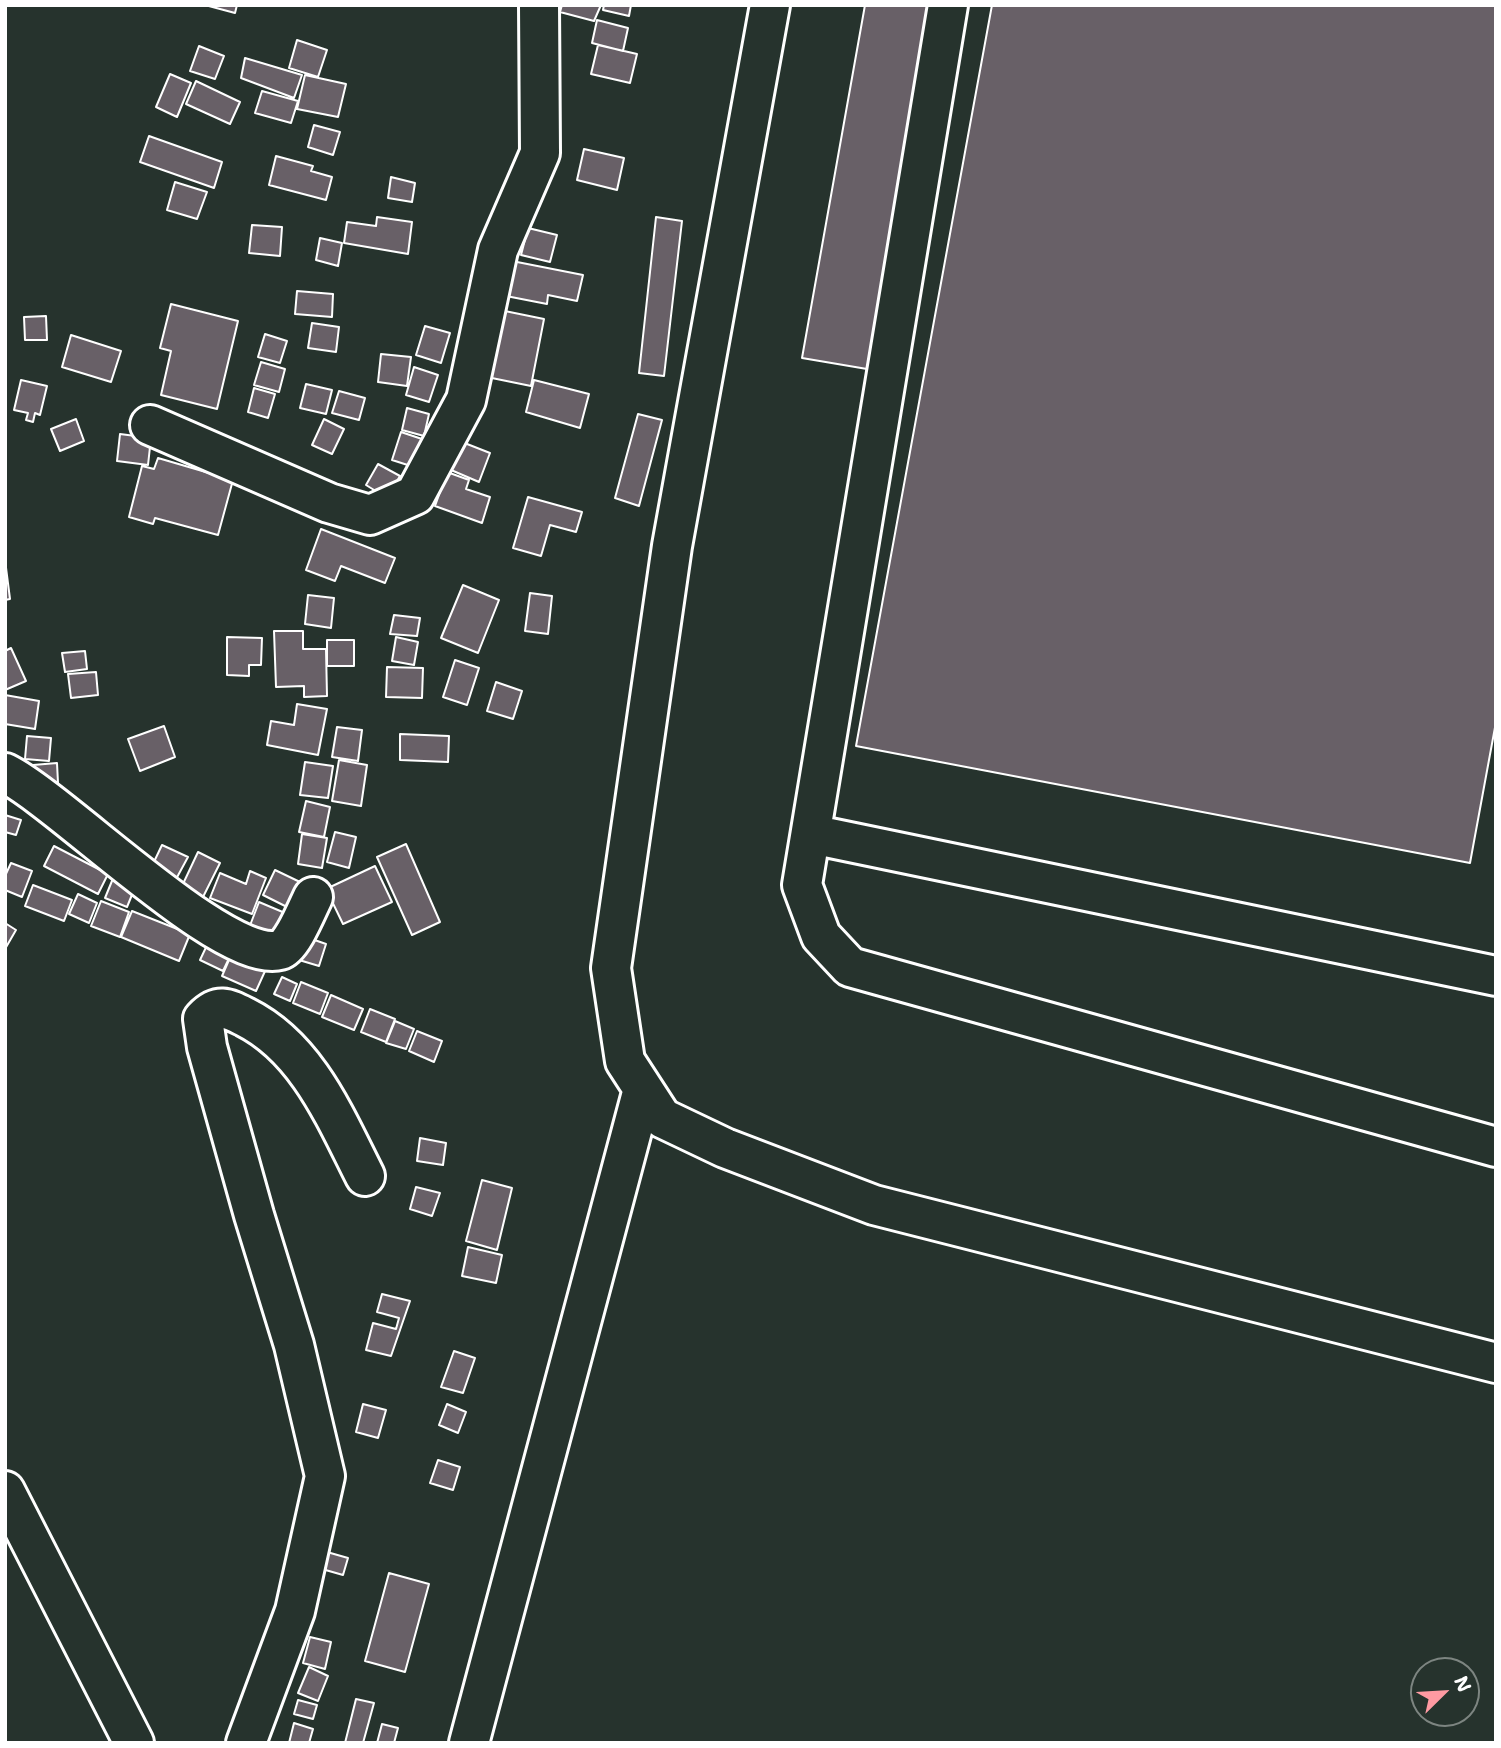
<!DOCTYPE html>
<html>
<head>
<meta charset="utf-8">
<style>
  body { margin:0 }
  #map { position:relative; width:1501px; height:1748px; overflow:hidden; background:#26332d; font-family:"Shantell Sans",sans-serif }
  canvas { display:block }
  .frame { position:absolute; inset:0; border:7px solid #fff; pointer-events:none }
  .north { position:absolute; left:1410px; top:1657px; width:70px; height:70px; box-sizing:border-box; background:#26332d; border:2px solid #7d8581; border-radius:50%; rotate:66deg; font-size:19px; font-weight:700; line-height:28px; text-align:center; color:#fff }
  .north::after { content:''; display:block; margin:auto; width:24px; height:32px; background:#ff9aa2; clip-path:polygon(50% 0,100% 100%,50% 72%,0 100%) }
</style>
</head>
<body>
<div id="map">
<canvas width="1501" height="1748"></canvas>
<div class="frame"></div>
<div class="north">N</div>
</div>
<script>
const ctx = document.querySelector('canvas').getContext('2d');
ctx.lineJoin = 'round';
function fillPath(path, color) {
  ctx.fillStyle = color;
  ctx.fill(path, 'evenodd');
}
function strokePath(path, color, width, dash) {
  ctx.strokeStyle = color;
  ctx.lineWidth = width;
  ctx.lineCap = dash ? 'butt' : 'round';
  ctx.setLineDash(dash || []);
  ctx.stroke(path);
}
const building = new Path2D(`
  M 205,5 L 237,5 L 235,13 Z
  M 562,5 L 601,5 L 594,21 L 560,12 Z
  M 604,5 L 631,5 L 629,16 L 603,10 Z
  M 865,5 L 932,5 L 867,369 L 802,358 Z
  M 992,5 L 1496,5 L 1496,722 L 1470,863 L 856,746 Z
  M 597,20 L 628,28 L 623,51 L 592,43 Z
  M 297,40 L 327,50 L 318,77 L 289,68 Z
  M 598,45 L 637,54 L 630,83 L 591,74 Z
  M 199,46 L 224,56 L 215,79 L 190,71 Z
  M 245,58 L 302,75 L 294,98 L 241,78 Z
  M 170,74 L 191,83 L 177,117 L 156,107 Z
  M 305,75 L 346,84 L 338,117 L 297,109 Z
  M 196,81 L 240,102 L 230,124 L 186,104 Z
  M 262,91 L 298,101 L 291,123 L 255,113 Z
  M 314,125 L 340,132 L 333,155 L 308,147 Z
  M 149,136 L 222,162 L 214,188 L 140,162 Z
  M 584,149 L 624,158 L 617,190 L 577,180 Z
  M 276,156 L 313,166 L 311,171 L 332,177 L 326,200 L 269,185 Z
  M 391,177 L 415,183 L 412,202 L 388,198 Z
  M 175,182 L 207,192 L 197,219 L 167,210 Z
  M 377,217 L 412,222 L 408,254 L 344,243 L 347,222 L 376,226 Z
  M 656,217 L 682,221 L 664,376 L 639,373 Z
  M 252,225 L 282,227 L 280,256 L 249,253 Z
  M 528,228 L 557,235 L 550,262 L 521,255 Z
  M 320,238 L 342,243 L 338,266 L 316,260 Z
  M 512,261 L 583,275 L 577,301 L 548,295 L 547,304 L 506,296 Z
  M 297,291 L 333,294 L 332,317 L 295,314 Z
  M 171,304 L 238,321 L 217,409 L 161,395 L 171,351 L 160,348 Z
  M 495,309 L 544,319 L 531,386 L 482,376 Z
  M 46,316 L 47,340 L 25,340 L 24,317 Z
  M 312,323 L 339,327 L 336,352 L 308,348 Z
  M 425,326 L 450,333 L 441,363 L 416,355 Z
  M 265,334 L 287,341 L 280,363 L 258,357 Z
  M 71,335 L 121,351 L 111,382 L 62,367 Z
  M 381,354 L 411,357 L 407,386 L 378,382 Z
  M 261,362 L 285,369 L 279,392 L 254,385 Z
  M 414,367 L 438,375 L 429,402 L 406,395 Z
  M 21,380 L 47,386 L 40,415 L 35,413 L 33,422 L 26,420 L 28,413 L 14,410 Z
  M 534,380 L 589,394 L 580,428 L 526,412 Z
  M 306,384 L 332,390 L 326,414 L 300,408 Z
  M 254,388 L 275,394 L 268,418 L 248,412 Z
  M 339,391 L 365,398 L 359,420 L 332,413 Z
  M 407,408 L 429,414 L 424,436 L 402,430 Z
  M 638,414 L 662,420 L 639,506 L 615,498 Z
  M 76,419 L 84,441 L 60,451 L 51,429 Z
  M 324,419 L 344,429 L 332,454 L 312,445 Z
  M 401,432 L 422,439 L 414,467 L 392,460 Z
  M 120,434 L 151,438 L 148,465 L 117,461 Z
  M 462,442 L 490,453 L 479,482 L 451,470 Z
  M 158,458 L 233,480 L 218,535 L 155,518 L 153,524 L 129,517 L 142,466 L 154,469 Z
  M 378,464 L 400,476 L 387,498 L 366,485 Z
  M 447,472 L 469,480 L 466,489 L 490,497 L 482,523 L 435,506 Z
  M 528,497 L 582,512 L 576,532 L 550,525 L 541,556 L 513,548 Z
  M 321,529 L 395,558 L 385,583 L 341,566 L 335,581 L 306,570 Z
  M 5,560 L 10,599 L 5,600 Z
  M 463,585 L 499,600 L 478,653 L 441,638 Z
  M 530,593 L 552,596 L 548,634 L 525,631 Z
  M 308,595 L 334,598 L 331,628 L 305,624 Z
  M 394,615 L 420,618 L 417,636 L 390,634 Z
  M 274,631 L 303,631 L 303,649 L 326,649 L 327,696 L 304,697 L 304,686 L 276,687 Z
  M 227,637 L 262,638 L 261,665 L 249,665 L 249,676 L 227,675 Z
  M 396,637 L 418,642 L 414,665 L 392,661 Z
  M 327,640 L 354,640 L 354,666 L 327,666 Z
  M 11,648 L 26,681 L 5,690 L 5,651 Z
  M 85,651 L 87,669 L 65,672 L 62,653 Z
  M 455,660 L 479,668 L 467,705 L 443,697 Z
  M 387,667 L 423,668 L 422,698 L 386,697 Z
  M 96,672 L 98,695 L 71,698 L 68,674 Z
  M 496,682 L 522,691 L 513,719 L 487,711 Z
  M 5,695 L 39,701 L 35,729 L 5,724 Z
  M 297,704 L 327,709 L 318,755 L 267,745 L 271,721 L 294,725 Z
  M 164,726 L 175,757 L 140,771 L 128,739 Z
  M 337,727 L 362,730 L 358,761 L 332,757 Z
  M 400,734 L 449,736 L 448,762 L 400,760 Z
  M 27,736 L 51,738 L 49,761 L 25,759 Z
  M 339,760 L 367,765 L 361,806 L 332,801 Z
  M 305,762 L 333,766 L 328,798 L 300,795 Z
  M 57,763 L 58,783 L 34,785 L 33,765 Z
  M 306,801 L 330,807 L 324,837 L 299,832 Z
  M 5,815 L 21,820 L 16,835 L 5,832 Z
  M 335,832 L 356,837 L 349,868 L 327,862 Z
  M 302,834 L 327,838 L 322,868 L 298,864 Z
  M 406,844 L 440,922 L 412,935 L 377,857 Z
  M 162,845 L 188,857 L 175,881 L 151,868 Z
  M 54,846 L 108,874 L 98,894 L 44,866 Z
  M 198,852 L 220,863 L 203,897 L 182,886 Z
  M 11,863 L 32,871 L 22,897 L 5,890 L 5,876 Z
  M 375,866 L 392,902 L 343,924 L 326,889 Z
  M 275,870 L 300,882 L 287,907 L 263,895 Z
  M 250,871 L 266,878 L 252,914 L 210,898 L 220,873 L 246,884 Z
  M 114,876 L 136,885 L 127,907 L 105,898 Z
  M 33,885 L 72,900 L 64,921 L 25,906 Z
  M 78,894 L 97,903 L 89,923 L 69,914 Z
  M 101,901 L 129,912 L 120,937 L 91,926 Z
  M 259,902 L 285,913 L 275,938 L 249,928 Z
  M 132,911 L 190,934 L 179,961 L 121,937 Z
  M 5,923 L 16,930 L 5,949 Z
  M 306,937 L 326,944 L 319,966 L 299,960 Z
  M 209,941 L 232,952 L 223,971 L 200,960 Z
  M 232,953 L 266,969 L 256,991 L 222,976 Z
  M 282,977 L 297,984 L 290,1001 L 274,994 Z
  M 301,982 L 328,993 L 320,1014 L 293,1003 Z
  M 331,995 L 363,1009 L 354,1030 L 322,1017 Z
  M 370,1009 L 395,1019 L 386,1042 L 361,1032 Z
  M 395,1021 L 414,1029 L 406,1049 L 386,1043 Z
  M 417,1031 L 442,1041 L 434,1062 L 409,1051 Z
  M 420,1138 L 446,1143 L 443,1165 L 417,1161 Z
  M 482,1180 L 512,1188 L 497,1250 L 466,1241 Z
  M 416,1187 L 440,1193 L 432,1216 L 410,1209 Z
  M 468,1247 L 502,1255 L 496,1283 L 462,1276 Z
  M 382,1294 L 410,1301 L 391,1356 L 366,1350 L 373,1323 L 396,1329 L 399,1318 L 377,1312 Z
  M 454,1351 L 475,1358 L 463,1393 L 441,1387 Z
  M 363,1404 L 386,1410 L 378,1438 L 356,1432 Z
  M 447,1404 L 466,1412 L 458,1433 L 439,1425 Z
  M 438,1460 L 460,1467 L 453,1490 L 430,1483 Z
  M 327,1552 L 348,1558 L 343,1575 L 322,1569 Z
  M 389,1573 L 429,1584 L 405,1672 L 365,1661 Z
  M 310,1637 L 331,1642 L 325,1669 L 303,1663 Z
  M 309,1667 L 328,1676 L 318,1701 L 298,1693 Z
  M 356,1699 L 374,1703 L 363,1743 L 345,1743 Z
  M 298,1700 L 317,1705 L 313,1719 L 294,1714 Z
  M 294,1723 L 313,1729 L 309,1743 L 289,1743 Z
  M 382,1724 L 398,1728 L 394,1743 L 377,1743 Z`);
const minor = new Path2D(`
  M 770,5 L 672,546 L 611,968 L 625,1061 L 662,1118 L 725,1148 L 874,1205 L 1496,1363
  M 948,5 L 802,885 L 821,936 L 850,967 L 1496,1147
  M 150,425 L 329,503 L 370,515 L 415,495 L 466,400 L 498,250 L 540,153 L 539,5
  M 5,773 C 63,802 224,965 280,950 C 292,947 307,909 313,897
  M 811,834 L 1496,976
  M 5,1491 L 134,1743
  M 246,1743 L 295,1611 L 325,1476 L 294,1345 L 254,1215 L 207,1047 L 203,1019 C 218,1003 227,1008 245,1017 C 307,1048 335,1117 365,1176
  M 469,1743 L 643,1089`);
fillPath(building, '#686067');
strokePath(building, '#fff', 2);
strokePath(minor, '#fff', 44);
strokePath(minor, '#26332d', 38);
</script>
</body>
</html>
